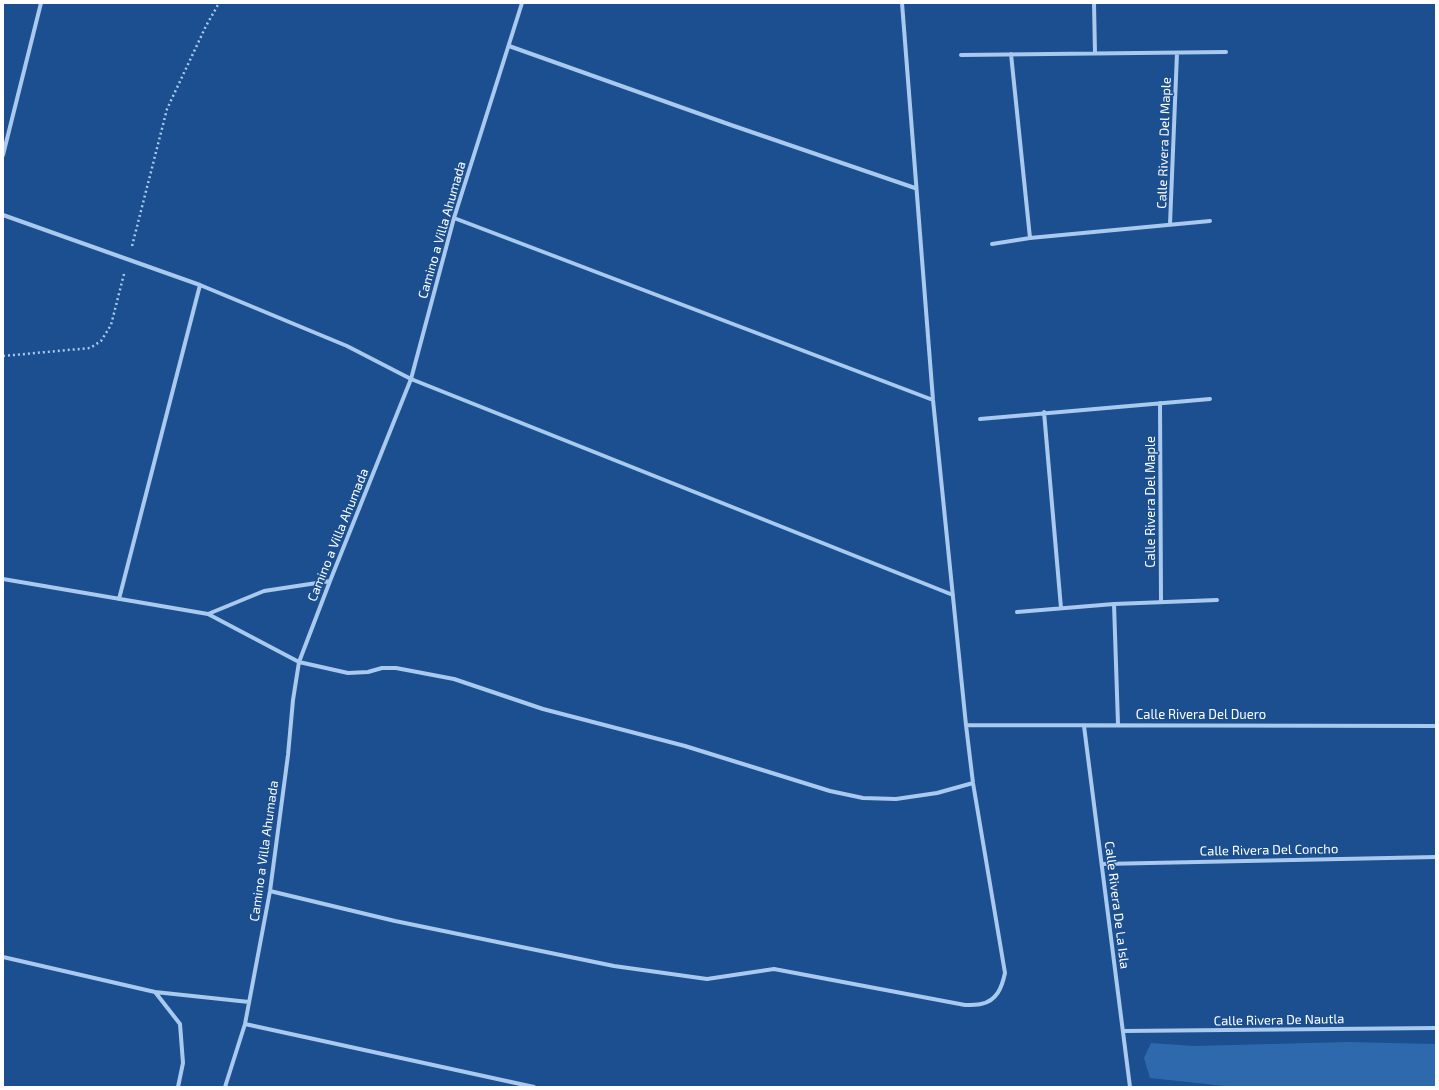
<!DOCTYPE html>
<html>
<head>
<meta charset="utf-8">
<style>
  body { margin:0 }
  #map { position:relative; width:1439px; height:1090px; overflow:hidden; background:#1b4f8f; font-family:"Exo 2",sans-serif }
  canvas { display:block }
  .frame { position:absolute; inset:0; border:4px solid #fff; pointer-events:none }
</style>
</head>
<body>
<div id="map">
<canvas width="1439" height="1090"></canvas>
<div class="frame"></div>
</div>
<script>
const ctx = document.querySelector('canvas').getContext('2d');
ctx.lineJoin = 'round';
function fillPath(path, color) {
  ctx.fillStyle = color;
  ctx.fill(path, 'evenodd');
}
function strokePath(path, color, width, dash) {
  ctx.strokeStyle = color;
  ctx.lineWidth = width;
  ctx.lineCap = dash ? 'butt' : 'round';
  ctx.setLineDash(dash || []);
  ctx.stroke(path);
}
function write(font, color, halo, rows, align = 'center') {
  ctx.font = font + ' "Exo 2",sans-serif';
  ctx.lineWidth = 3;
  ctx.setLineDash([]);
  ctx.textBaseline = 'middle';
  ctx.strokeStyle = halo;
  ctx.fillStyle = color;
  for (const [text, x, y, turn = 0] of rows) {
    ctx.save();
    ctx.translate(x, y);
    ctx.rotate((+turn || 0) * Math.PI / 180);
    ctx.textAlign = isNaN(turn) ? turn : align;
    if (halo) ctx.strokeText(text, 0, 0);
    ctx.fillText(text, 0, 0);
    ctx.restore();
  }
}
const green = new Path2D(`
  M 1348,1042 L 1436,1044 L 1436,1087 L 1234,1087 L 1150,1078 L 1144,1058 L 1151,1043 L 1193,1046 Z`);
const path = new Path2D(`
  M 132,246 L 167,109 L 206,26 L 219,3
  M 3,356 L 90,348 L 101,341 L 111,325 L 124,274`);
const minor = new Path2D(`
  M 1094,3 L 1095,53
  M 509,46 L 731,125 L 915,188
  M 1011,54 L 1030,238
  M 961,55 L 1226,52
  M 3,155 L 41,3
  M 3,215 L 200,285 L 347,346 L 411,379 L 953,595
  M 454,218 L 933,400
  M 1170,224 L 1177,53
  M 992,244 L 1030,238 L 1210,221
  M 1160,403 L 1161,602
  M 1044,412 L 1061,608
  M 980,419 L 1210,399
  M 3,579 L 208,614 L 299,662 L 348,673 L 368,672 L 382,668 L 396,668 L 454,679 L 543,709 L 685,746 L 830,791 L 863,798 L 896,799 L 937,793 L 973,783
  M 119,599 L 200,285
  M 1114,604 L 1118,724
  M 1017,612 L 1114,604 L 1217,600
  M 208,614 L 264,591 L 330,581
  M 966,725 L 1436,726
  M 1084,726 L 1130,1087
  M 1102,864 L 1436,857
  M 270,891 L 395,921 L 614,966 L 707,979 L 774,969 L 965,1005 C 970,1005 976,1005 981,1004 C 997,1001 1002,987 1005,973 L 973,783 L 966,725 L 933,400 L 902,3
  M 3,957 L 155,992 L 249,1002
  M 155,992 L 180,1024 L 183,1063 L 178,1087
  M 245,1024 L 534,1087
  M 1123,1031 L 1436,1028
  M 225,1087 L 245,1024 L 270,891 L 288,755 L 293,700 L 299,662 L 330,581 L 411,379 L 454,218 L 522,3`);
const streetNames = [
  ["Calle Rivera Del Maple",1164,143,-88],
  ["Camino a Villa Ahumada",442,230,-74],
  ["Calle Rivera Del Maple",1151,502,-90],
  ["Camino a Villa Ahumada",338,535,-68],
  ["Calle Rivera Del Duero",1201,715],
  ["Calle Rivera Del Concho",1269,850,-1],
  ["Camino a Villa Ahumada",264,851,-82],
  ["Calle Rivera De La Isla",1117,905,83],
  ["Calle Rivera De Nautla",1279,1020,-1]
];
fillPath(green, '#2e69ad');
strokePath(path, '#a9c9ee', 2.5, [2, 3]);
strokePath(minor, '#a9c9ee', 4);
write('13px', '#fff', '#1b4f8f', streetNames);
</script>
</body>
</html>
